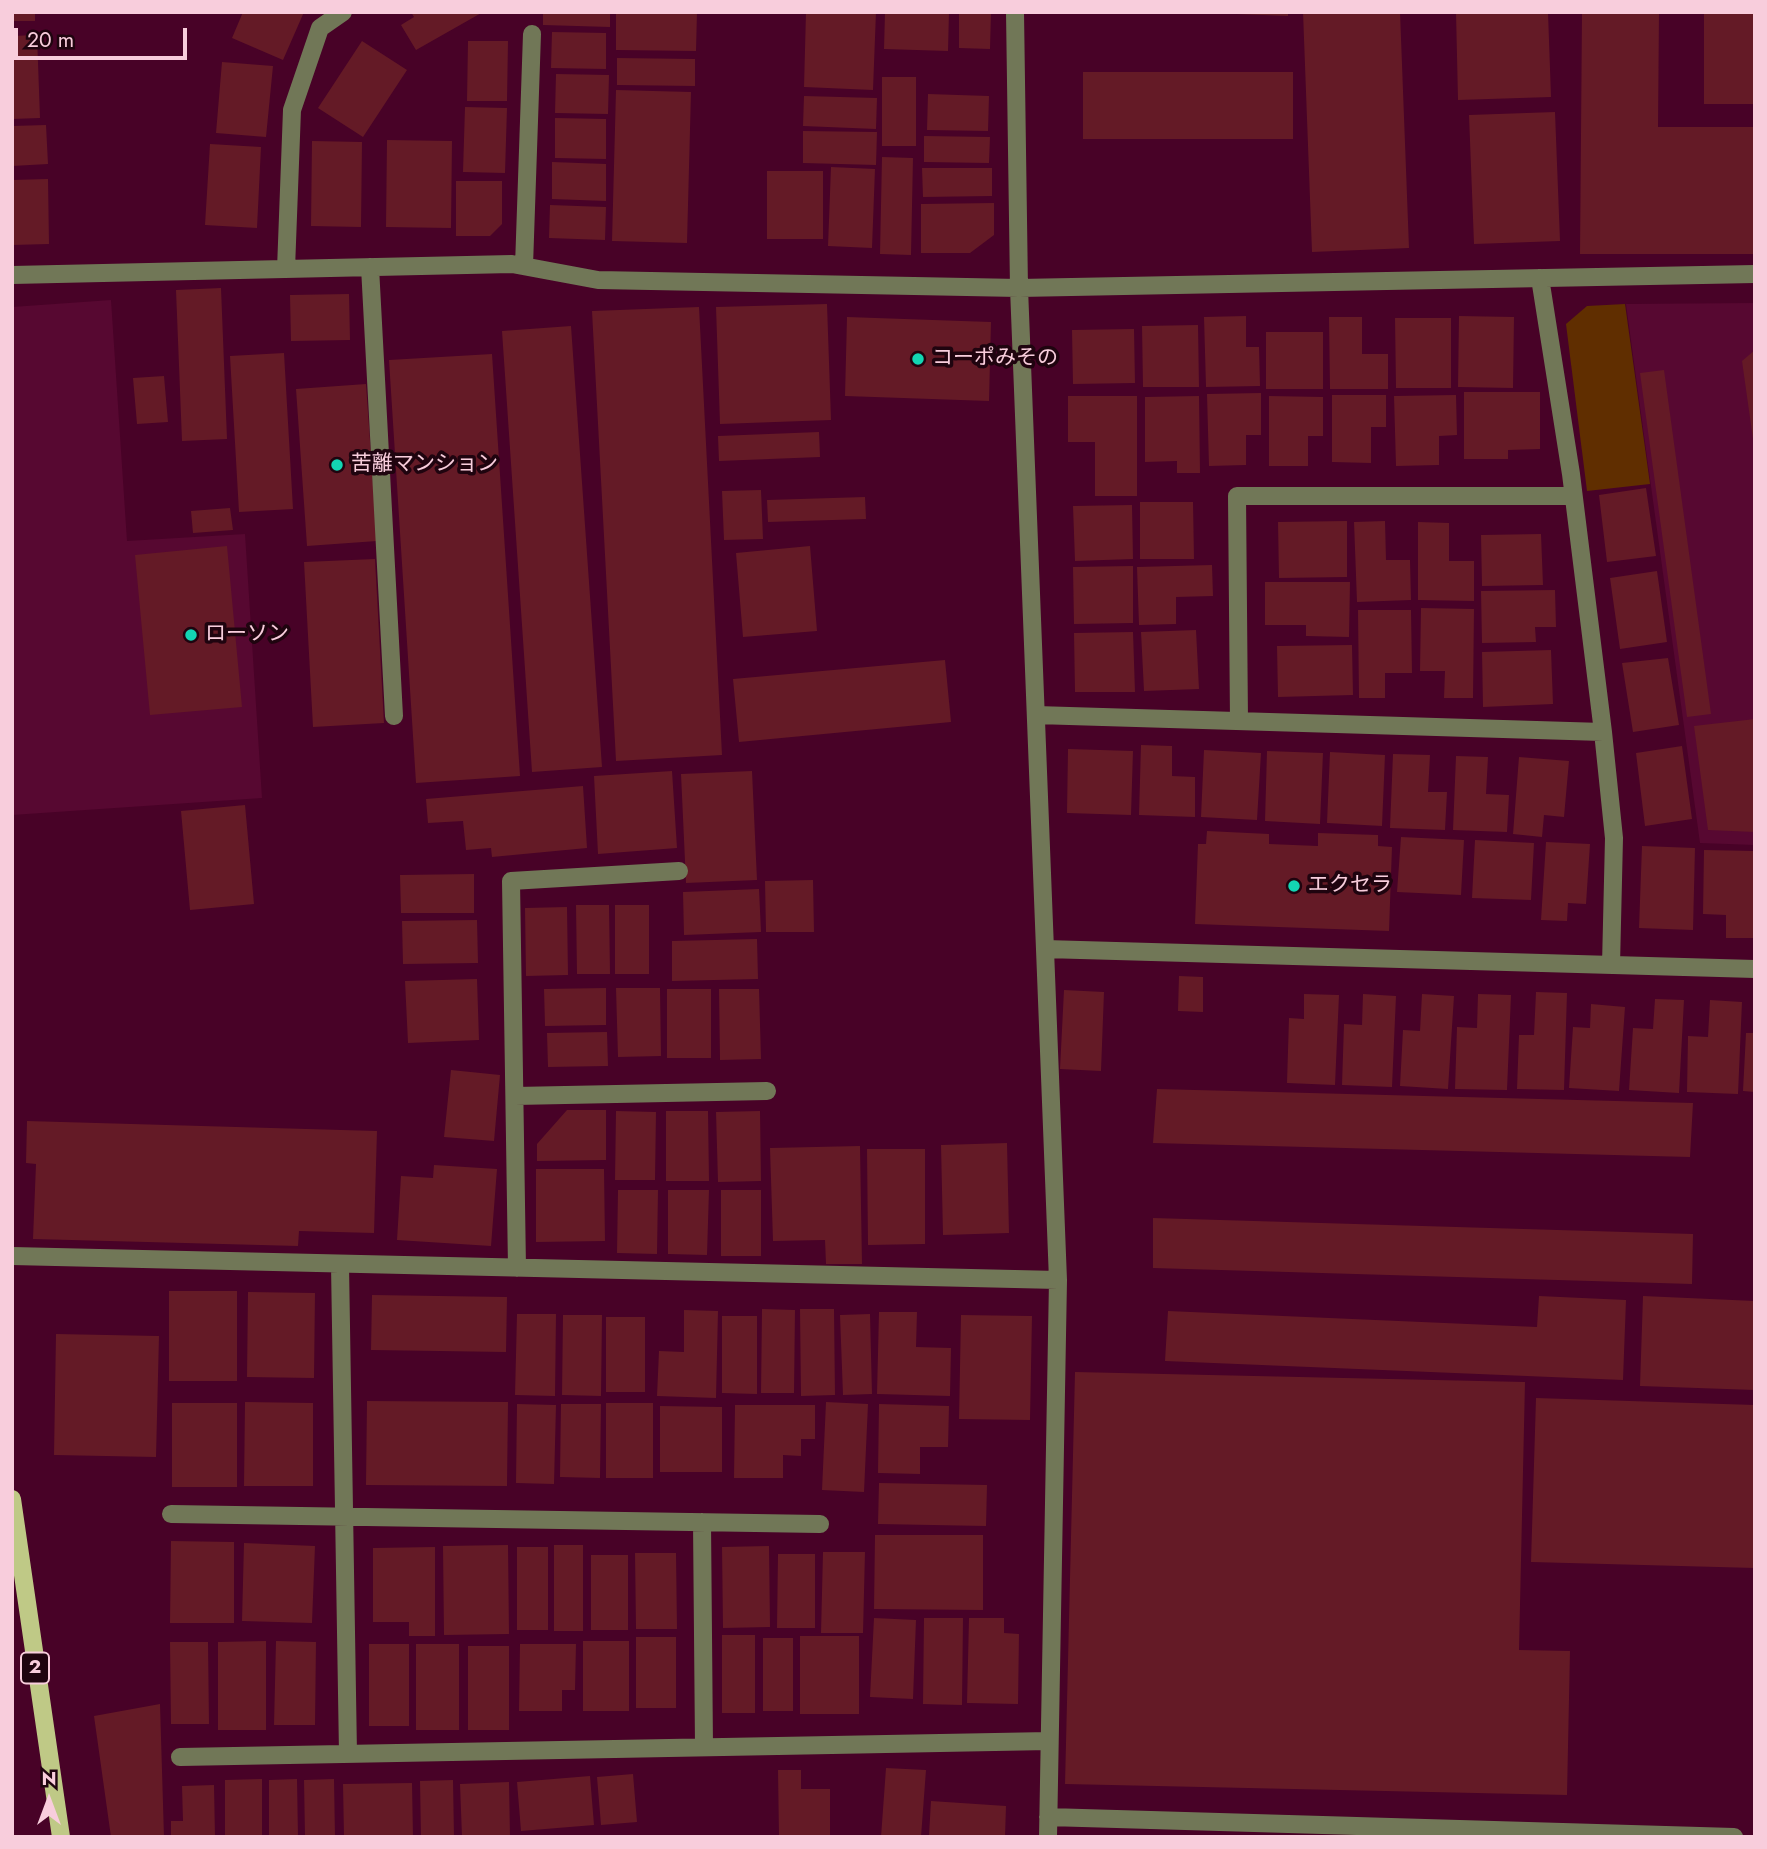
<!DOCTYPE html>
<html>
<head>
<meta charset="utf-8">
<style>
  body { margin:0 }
  #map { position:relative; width:1767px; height:1849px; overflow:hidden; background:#480227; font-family:Jost,sans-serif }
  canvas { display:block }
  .frame { position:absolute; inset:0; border:14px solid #f8cddc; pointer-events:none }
  .north { position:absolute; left:14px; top:1765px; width:70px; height:70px; -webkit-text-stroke:5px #1f040f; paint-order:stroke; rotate:0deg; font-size:19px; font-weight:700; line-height:28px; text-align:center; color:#f8cddc }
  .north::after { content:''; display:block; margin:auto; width:24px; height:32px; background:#f8cddc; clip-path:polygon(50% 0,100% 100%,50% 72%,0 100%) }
  .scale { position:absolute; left:14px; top:28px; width:173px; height:32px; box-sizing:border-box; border:4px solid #f8cddc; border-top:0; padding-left:9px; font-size:21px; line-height:24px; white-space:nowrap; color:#f8cddc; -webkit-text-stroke:5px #1f040f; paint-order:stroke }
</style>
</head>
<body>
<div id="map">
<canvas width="1767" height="1849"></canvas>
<div class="frame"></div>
<div class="north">N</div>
<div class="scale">20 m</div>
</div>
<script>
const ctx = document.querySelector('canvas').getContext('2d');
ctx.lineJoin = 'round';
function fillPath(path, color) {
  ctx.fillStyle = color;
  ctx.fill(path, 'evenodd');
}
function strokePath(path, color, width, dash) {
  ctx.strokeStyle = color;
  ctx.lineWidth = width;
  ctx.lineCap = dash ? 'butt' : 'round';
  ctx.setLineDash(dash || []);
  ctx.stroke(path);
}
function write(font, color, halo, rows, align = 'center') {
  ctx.font = font + ' Jost,"Noto Sans JP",sans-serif';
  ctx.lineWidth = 7;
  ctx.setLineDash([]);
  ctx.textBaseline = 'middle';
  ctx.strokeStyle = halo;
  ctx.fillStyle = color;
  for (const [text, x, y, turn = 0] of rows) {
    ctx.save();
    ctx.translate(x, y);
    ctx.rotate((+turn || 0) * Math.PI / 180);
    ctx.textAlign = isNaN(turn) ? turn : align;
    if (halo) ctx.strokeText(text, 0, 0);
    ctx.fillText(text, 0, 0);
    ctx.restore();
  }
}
const built = new Path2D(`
  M 111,300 L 127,541 L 245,534 L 262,798 L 12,815 L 12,307 Z
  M 1755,303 L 1755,845 L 1700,843 L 1626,304 Z`);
const green = new Path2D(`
  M 1625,304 L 1650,484 L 1587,491 L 1566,324 L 1587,306 Z`);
const building = new Path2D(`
  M 12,12 L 35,12 L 35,21 L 12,21 Z
  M 243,12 L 304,12 L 283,60 L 232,38 Z
  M 411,12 L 483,12 L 416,50 L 401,25 L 414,17 Z
  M 543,12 L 610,12 L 610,27 L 543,25 Z
  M 616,12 L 697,12 L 696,51 L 616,50 Z
  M 806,12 L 876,12 L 873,90 L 804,87 Z
  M 885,12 L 949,12 L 948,51 L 884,49 Z
  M 959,12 L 991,12 L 990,49 L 959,48 Z
  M 1185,12 L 1288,12 L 1288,16 Z
  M 1303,12 L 1400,12 L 1409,248 L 1312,252 Z
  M 1456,12 L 1548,12 L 1551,97 L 1458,100 Z
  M 1582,12 L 1659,12 L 1658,127 L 1755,127 L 1755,254 L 1580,254 Z
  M 1704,12 L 1755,12 L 1755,104 L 1704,104 Z
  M 552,32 L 606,33 L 606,69 L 551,68 Z
  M 37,35 L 40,118 L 12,119 L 12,36 Z
  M 362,41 L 407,70 L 363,137 L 318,108 Z
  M 468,41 L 508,41 L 507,101 L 467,101 Z
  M 617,58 L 695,59 L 695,86 L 617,85 Z
  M 222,62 L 273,66 L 266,137 L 216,133 Z
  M 1083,72 L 1293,72 L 1293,139 L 1083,139 Z
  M 556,74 L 609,75 L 608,114 L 555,113 Z
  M 882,77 L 916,77 L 916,146 L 882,146 Z
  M 616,90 L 691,92 L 687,243 L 612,241 Z
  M 928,94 L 989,96 L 988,131 L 927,130 Z
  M 804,96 L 877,98 L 876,129 L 803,126 Z
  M 465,107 L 507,108 L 505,173 L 463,172 Z
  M 1555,112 L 1560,241 L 1474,244 L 1469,115 Z
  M 555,118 L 606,119 L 606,159 L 555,158 Z
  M 46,125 L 48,164 L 12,166 L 12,126 Z
  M 803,131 L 877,132 L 876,165 L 803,163 Z
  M 924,136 L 990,137 L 989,163 L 924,162 Z
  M 387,140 L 452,141 L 451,228 L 386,227 Z
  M 312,141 L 362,142 L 361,227 L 311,226 Z
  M 210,144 L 261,147 L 257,228 L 205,225 Z
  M 882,157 L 913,158 L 911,255 L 880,254 Z
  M 552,162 L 606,164 L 606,201 L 552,199 Z
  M 831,167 L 875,169 L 872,248 L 828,246 Z
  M 922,168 L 992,168 L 992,196 L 923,197 Z
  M 767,171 L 823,171 L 823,239 L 767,239 Z
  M 48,179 L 49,244 L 12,245 L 12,180 Z
  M 456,181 L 502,181 L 502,224 L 490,236 L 456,236 Z
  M 994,203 L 994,235 L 970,253 L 921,253 L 921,204 Z
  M 550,205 L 606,207 L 605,240 L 549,238 Z
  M 221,288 L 227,439 L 182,441 L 176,290 Z
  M 349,294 L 350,340 L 291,341 L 290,295 Z
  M 827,304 L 831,420 L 720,424 L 716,307 Z
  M 699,307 L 722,755 L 616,761 L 592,311 Z
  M 1246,316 L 1246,347 L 1259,347 L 1260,386 L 1206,387 L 1204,317 Z
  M 1459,316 L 1514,317 L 1513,388 L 1458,387 Z
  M 847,317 L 991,322 L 989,401 L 845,396 Z
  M 1329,317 L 1362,317 L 1362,354 L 1388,354 L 1388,389 L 1330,389 Z
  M 1395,318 L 1451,318 L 1451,388 L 1396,388 Z
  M 1198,325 L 1199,387 L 1143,387 L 1142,326 Z
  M 571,326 L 602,767 L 532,772 L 502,331 Z
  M 1134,329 L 1135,383 L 1073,384 L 1072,330 Z
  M 1266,332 L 1323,332 L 1323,389 L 1266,389 Z
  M 1755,350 L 1755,439 L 1753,439 L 1742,361 Z
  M 284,353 L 293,509 L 239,512 L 230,356 Z
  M 492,354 L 520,776 L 416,783 L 389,360 Z
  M 1664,370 L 1711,714 L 1687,717 L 1640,373 Z
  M 164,376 L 168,422 L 137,424 L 133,378 Z
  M 366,384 L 377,541 L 307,546 L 296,389 Z
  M 1464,392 L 1540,392 L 1540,449 L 1508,450 L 1508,459 L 1464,459 Z
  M 1261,393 L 1261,435 L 1246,435 L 1246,465 L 1209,466 L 1207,394 Z
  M 1332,395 L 1386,395 L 1386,427 L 1371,427 L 1371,463 L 1332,462 Z
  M 1456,395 L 1457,435 L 1439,436 L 1439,465 L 1396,466 L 1394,396 Z
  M 1068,396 L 1137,396 L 1137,496 L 1095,496 L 1095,442 L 1068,442 Z
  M 1199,396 L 1200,473 L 1177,473 L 1177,461 L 1145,462 L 1145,397 Z
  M 1269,396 L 1323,397 L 1323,436 L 1308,436 L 1308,466 L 1269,466 Z
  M 819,432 L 820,457 L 719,461 L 718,436 Z
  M 1646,488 L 1656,556 L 1607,562 L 1599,495 Z
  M 761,490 L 763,539 L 724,540 L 722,491 Z
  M 865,497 L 866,519 L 768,522 L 767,500 Z
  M 1140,502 L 1193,502 L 1194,559 L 1140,559 Z
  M 1132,505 L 1133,559 L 1075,561 L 1073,506 Z
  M 230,508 L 233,530 L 193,533 L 191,511 Z
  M 1347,521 L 1347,577 L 1279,578 L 1278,522 Z
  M 1385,521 L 1386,560 L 1410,560 L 1411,600 L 1357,602 L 1354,522 Z
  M 1418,522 L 1449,523 L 1449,561 L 1474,561 L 1474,601 L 1418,600 Z
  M 1541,534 L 1543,585 L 1482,586 L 1481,535 Z
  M 227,546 L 242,707 L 150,715 L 135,555 Z
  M 810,546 L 817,631 L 743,637 L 736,553 Z
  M 375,559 L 384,723 L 313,727 L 304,562 Z
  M 1212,565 L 1213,596 L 1176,597 L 1176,624 L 1139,625 L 1137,567 Z
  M 1133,566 L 1133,623 L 1074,624 L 1073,567 Z
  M 1657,571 L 1667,642 L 1620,649 L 1610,578 Z
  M 1265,582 L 1350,582 L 1349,637 L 1306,636 L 1306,625 L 1265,625 Z
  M 1555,590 L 1556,627 L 1535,627 L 1536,642 L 1482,643 L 1481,591 Z
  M 1421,608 L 1474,609 L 1473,698 L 1444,698 L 1445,671 L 1420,671 Z
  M 1358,610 L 1411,610 L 1412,673 L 1385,673 L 1385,698 L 1359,698 Z
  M 1196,630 L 1199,689 L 1144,691 L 1141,632 Z
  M 1133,632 L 1135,692 L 1075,692 L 1074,633 Z
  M 1352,645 L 1353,695 L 1278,697 L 1277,646 Z
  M 1551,650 L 1553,704 L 1483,707 L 1482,652 Z
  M 1668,658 L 1679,725 L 1633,732 L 1622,663 Z
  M 945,660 L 951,722 L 739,742 L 733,679 Z
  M 1755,719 L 1755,832 L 1708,830 L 1694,726 Z
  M 1141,745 L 1172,746 L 1172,776 L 1195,777 L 1195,817 L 1139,815 Z
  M 1682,746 L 1692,819 L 1645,826 L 1636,753 Z
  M 1068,749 L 1133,751 L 1131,815 L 1067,813 Z
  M 1204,750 L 1261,753 L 1257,820 L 1201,817 Z
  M 1267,751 L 1323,753 L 1320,824 L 1265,821 Z
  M 1330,752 L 1385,755 L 1382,826 L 1327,823 Z
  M 1393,754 L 1430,755 L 1428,792 L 1447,792 L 1445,830 L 1390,828 Z
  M 1456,756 L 1488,757 L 1486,794 L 1509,795 L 1507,832 L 1453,830 Z
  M 1519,757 L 1569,761 L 1564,817 L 1544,815 L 1542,837 L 1513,834 Z
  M 672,771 L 677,848 L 598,854 L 594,776 Z
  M 752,771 L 757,880 L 686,883 L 681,774 Z
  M 583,786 L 587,848 L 492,857 L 491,848 L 466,850 L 463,821 L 428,823 L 426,799 Z
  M 245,805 L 254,904 L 190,910 L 181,811 Z
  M 1207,831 L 1269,834 L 1269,844 L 1318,846 L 1318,833 L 1378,835 L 1378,846 L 1392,847 L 1389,931 L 1195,924 L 1198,844 L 1206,844 Z
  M 1401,837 L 1464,840 L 1461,895 L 1397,892 Z
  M 1475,840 L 1534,843 L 1531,900 L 1472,898 Z
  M 1546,842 L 1590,844 L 1586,904 L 1568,903 L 1567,921 L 1541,920 Z
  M 1642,846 L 1695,848 L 1693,930 L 1639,928 Z
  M 1704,850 L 1754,851 L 1754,938 L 1726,938 L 1726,915 L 1703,914 Z
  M 474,874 L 474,913 L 401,913 L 400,875 Z
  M 813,880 L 814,932 L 766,932 L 765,881 Z
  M 759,889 L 761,932 L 684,935 L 683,892 Z
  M 576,905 L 609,905 L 610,974 L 577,974 Z
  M 615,905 L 649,905 L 649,974 L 615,974 Z
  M 567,907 L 568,975 L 526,976 L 525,908 Z
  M 477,920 L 478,963 L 403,964 L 402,921 Z
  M 757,939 L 758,979 L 672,981 L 672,941 Z
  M 1179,976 L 1203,977 L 1203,1012 L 1178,1011 Z
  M 477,979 L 479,1040 L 408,1043 L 405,981 Z
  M 606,988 L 606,1025 L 545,1026 L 544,989 Z
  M 616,988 L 660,988 L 661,1056 L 618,1057 Z
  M 667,989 L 711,989 L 711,1058 L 667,1058 Z
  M 719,989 L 759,989 L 761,1059 L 720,1060 Z
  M 1064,990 L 1104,992 L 1101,1071 L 1060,1069 Z
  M 1536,992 L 1567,993 L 1564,1090 L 1517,1089 L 1519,1035 L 1534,1035 Z
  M 1304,994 L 1339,995 L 1335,1085 L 1287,1083 L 1289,1018 L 1304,1019 Z
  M 1363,994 L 1396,996 L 1392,1087 L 1342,1085 L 1344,1024 L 1362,1025 Z
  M 1422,994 L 1454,996 L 1448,1089 L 1400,1086 L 1403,1030 L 1420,1031 Z
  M 1478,994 L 1511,995 L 1507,1090 L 1455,1089 L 1457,1027 L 1477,1028 Z
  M 1655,999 L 1684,1000 L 1679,1093 L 1629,1090 L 1633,1028 L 1653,1029 Z
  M 1710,1000 L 1742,1002 L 1738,1094 L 1687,1092 L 1688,1036 L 1708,1037 Z
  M 1591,1004 L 1625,1007 L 1619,1091 L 1569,1088 L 1573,1027 L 1590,1028 Z
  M 607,1032 L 608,1066 L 548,1067 L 547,1033 Z
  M 1746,1033 L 1755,1033 L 1755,1092 L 1743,1091 Z
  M 451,1070 L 500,1075 L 494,1141 L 444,1137 Z
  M 1157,1089 L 1693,1103 L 1690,1157 L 1153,1143 Z
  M 567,1110 L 606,1110 L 606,1160 L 537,1161 L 537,1144 Z
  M 616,1111 L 656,1112 L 655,1180 L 615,1180 Z
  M 666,1111 L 708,1111 L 709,1181 L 666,1181 Z
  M 760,1111 L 761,1181 L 718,1182 L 716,1112 Z
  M 27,1121 L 377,1131 L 374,1233 L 299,1231 L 298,1246 L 33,1239 L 36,1164 L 26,1163 Z
  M 1007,1143 L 1009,1233 L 943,1235 L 941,1145 Z
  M 860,1146 L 862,1264 L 826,1264 L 825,1240 L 773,1241 L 770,1148 Z
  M 867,1149 L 925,1149 L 925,1244 L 868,1245 Z
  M 434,1165 L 497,1169 L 491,1246 L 397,1240 L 401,1176 L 433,1178 Z
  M 536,1169 L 604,1169 L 605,1241 L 536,1242 Z
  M 618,1190 L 658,1190 L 657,1254 L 617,1253 Z
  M 668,1190 L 709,1190 L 707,1255 L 668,1254 Z
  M 721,1190 L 761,1190 L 761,1256 L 721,1256 Z
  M 1153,1218 L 1693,1234 L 1692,1284 L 1153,1268 Z
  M 169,1291 L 237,1291 L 237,1381 L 169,1381 Z
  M 248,1292 L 315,1293 L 314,1378 L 247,1377 Z
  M 372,1295 L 507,1297 L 506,1352 L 371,1350 Z
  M 1539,1296 L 1626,1300 L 1623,1380 L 1165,1361 L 1168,1311 L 1537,1327 Z
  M 1643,1296 L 1755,1301 L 1755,1390 L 1640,1386 Z
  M 762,1309 L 795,1310 L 794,1393 L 761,1393 Z
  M 800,1309 L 834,1309 L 835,1395 L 801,1396 Z
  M 684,1310 L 718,1311 L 716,1398 L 657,1396 L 659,1351 L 684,1352 Z
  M 879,1312 L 917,1312 L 916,1347 L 951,1348 L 950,1396 L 877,1394 Z
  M 517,1314 L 556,1314 L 555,1396 L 515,1395 Z
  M 870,1314 L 872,1394 L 843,1395 L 840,1315 Z
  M 563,1315 L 602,1315 L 601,1396 L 562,1395 Z
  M 961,1315 L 1032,1316 L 1030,1420 L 959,1419 Z
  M 722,1316 L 757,1316 L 757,1394 L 722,1393 Z
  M 606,1317 L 645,1317 L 645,1392 L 606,1392 Z
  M 56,1334 L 159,1336 L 156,1457 L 54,1455 Z
  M 1075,1372 L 1525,1382 L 1519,1650 L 1570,1651 L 1567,1795 L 1065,1784 Z
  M 1536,1398 L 1755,1405 L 1755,1568 L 1531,1562 Z
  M 367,1401 L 508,1402 L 507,1486 L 366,1485 Z
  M 245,1402 L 313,1403 L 313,1486 L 244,1486 Z
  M 826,1402 L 868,1404 L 864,1492 L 822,1490 Z
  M 172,1403 L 237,1403 L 237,1487 L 172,1487 Z
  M 606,1403 L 653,1403 L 653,1478 L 606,1478 Z
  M 517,1404 L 556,1405 L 554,1484 L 516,1483 Z
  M 561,1404 L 601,1404 L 600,1478 L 560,1477 Z
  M 879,1404 L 949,1406 L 948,1447 L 920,1447 L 920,1474 L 878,1473 Z
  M 735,1405 L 815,1405 L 815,1439 L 801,1439 L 801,1456 L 783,1455 L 783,1478 L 734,1478 Z
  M 660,1406 L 722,1407 L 722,1472 L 660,1472 Z
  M 879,1483 L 987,1485 L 986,1526 L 878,1524 Z
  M 875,1535 L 983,1535 L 983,1610 L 874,1609 Z
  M 171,1541 L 234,1542 L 234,1623 L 170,1623 Z
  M 244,1543 L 315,1546 L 312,1623 L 242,1621 Z
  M 508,1545 L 509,1634 L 444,1635 L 443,1546 Z
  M 554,1545 L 583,1545 L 583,1631 L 554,1631 Z
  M 769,1546 L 770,1627 L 723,1628 L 722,1547 Z
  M 435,1547 L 435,1636 L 409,1636 L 409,1622 L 373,1622 L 373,1548 Z
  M 517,1547 L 548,1547 L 548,1630 L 517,1630 Z
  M 823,1552 L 865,1552 L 863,1633 L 821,1633 Z
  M 635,1553 L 676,1553 L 677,1629 L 636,1629 Z
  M 778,1554 L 815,1554 L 815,1628 L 777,1628 Z
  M 591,1555 L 628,1555 L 628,1630 L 591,1630 Z
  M 874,1618 L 916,1620 L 913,1699 L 870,1697 Z
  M 924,1618 L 963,1618 L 962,1705 L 923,1704 Z
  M 969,1618 L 1004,1618 L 1004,1633 L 1019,1634 L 1018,1704 L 967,1703 Z
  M 722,1635 L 755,1635 L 755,1713 L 722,1713 Z
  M 800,1636 L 859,1636 L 859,1714 L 800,1714 Z
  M 636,1637 L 676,1637 L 676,1708 L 636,1708 Z
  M 763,1638 L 793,1638 L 793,1711 L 763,1711 Z
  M 266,1641 L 266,1730 L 218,1730 L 218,1642 Z
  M 276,1641 L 316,1642 L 315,1725 L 274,1725 Z
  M 583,1641 L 629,1641 L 629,1711 L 583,1711 Z
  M 170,1642 L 208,1642 L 209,1724 L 171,1724 Z
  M 369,1644 L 409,1644 L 409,1726 L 369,1726 Z
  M 416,1644 L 459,1644 L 459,1730 L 416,1730 Z
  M 520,1644 L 576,1644 L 575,1690 L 562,1690 L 562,1711 L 519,1711 Z
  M 468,1646 L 509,1646 L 509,1730 L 468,1730 Z
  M 160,1704 L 164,1837 L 111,1837 L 94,1716 Z
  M 886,1768 L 926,1770 L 921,1837 L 881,1837 Z
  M 778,1770 L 801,1770 L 801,1789 L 830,1789 L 830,1837 L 779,1837 Z
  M 633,1774 L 637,1822 L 601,1825 L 597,1777 Z
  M 590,1776 L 594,1825 L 521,1831 L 517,1782 Z
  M 262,1779 L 262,1837 L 225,1837 L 225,1780 Z
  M 297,1779 L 298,1837 L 269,1837 L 269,1780 Z
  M 334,1779 L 335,1837 L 305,1837 L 304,1780 Z
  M 453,1780 L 454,1837 L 421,1837 L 420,1781 Z
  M 509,1782 L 510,1837 L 462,1837 L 460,1784 Z
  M 412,1783 L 413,1837 L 344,1837 L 343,1784 Z
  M 214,1785 L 215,1837 L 171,1837 L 171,1821 L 183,1821 L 182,1786 Z
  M 931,1801 L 1006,1806 L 1005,1837 L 929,1835 Z`);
const minor = new Path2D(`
  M 524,266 L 532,34
  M 370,267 L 394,716
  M 286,269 L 292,110 L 320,28 L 343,12
  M 12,275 L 512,264 L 598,280 L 1019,288 L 1755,274
  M 1540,278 L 1571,474 L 1603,732 L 1614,838 L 1611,965
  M 1036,715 L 1603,732
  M 1239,721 L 1237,496 L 1573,496
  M 1045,949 L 1755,969
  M 515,1096 L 767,1091
  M 12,1256 L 1058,1280 L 1019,288 L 1015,12
  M 340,1265 L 348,1754
  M 517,1268 L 511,881 L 679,871
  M 171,1514 L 820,1524
  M 702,1522 L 704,1747
  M 180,1757 L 1049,1741
  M 1048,1817 L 1734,1837
  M 1048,1837 L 1058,1280`);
const major = new Path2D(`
  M 12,1499 L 61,1837`);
const markers = [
  [918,359,7,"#13d5b3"],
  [337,465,7,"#13d5b3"],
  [191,635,7,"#13d5b3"],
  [1294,886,7,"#13d5b3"]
];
const shields = [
  [35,1668,28]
];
const shieldNames = [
  ["2",35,1668]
];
const poiNames = [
  ["コーポみその",932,359],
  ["苦離マンション",351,465],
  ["ローソン",205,635],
  ["エクセラ",1308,886]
];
fillPath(built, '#570831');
fillPath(green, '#602e00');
fillPath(building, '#641a26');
strokePath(minor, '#717757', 18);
strokePath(major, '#bfc986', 18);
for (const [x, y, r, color] of markers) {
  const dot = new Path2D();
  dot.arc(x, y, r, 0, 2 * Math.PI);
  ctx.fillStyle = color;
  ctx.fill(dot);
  strokePath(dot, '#1f040f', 2.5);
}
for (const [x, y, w] of shields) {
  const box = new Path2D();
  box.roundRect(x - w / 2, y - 15.5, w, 31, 5);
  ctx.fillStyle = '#1f040f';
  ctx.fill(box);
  strokePath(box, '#f8cddc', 2);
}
write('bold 19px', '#f8cddc', null, shieldNames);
write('21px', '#f8cddc', '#1f040f', poiNames, 'left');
</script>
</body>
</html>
